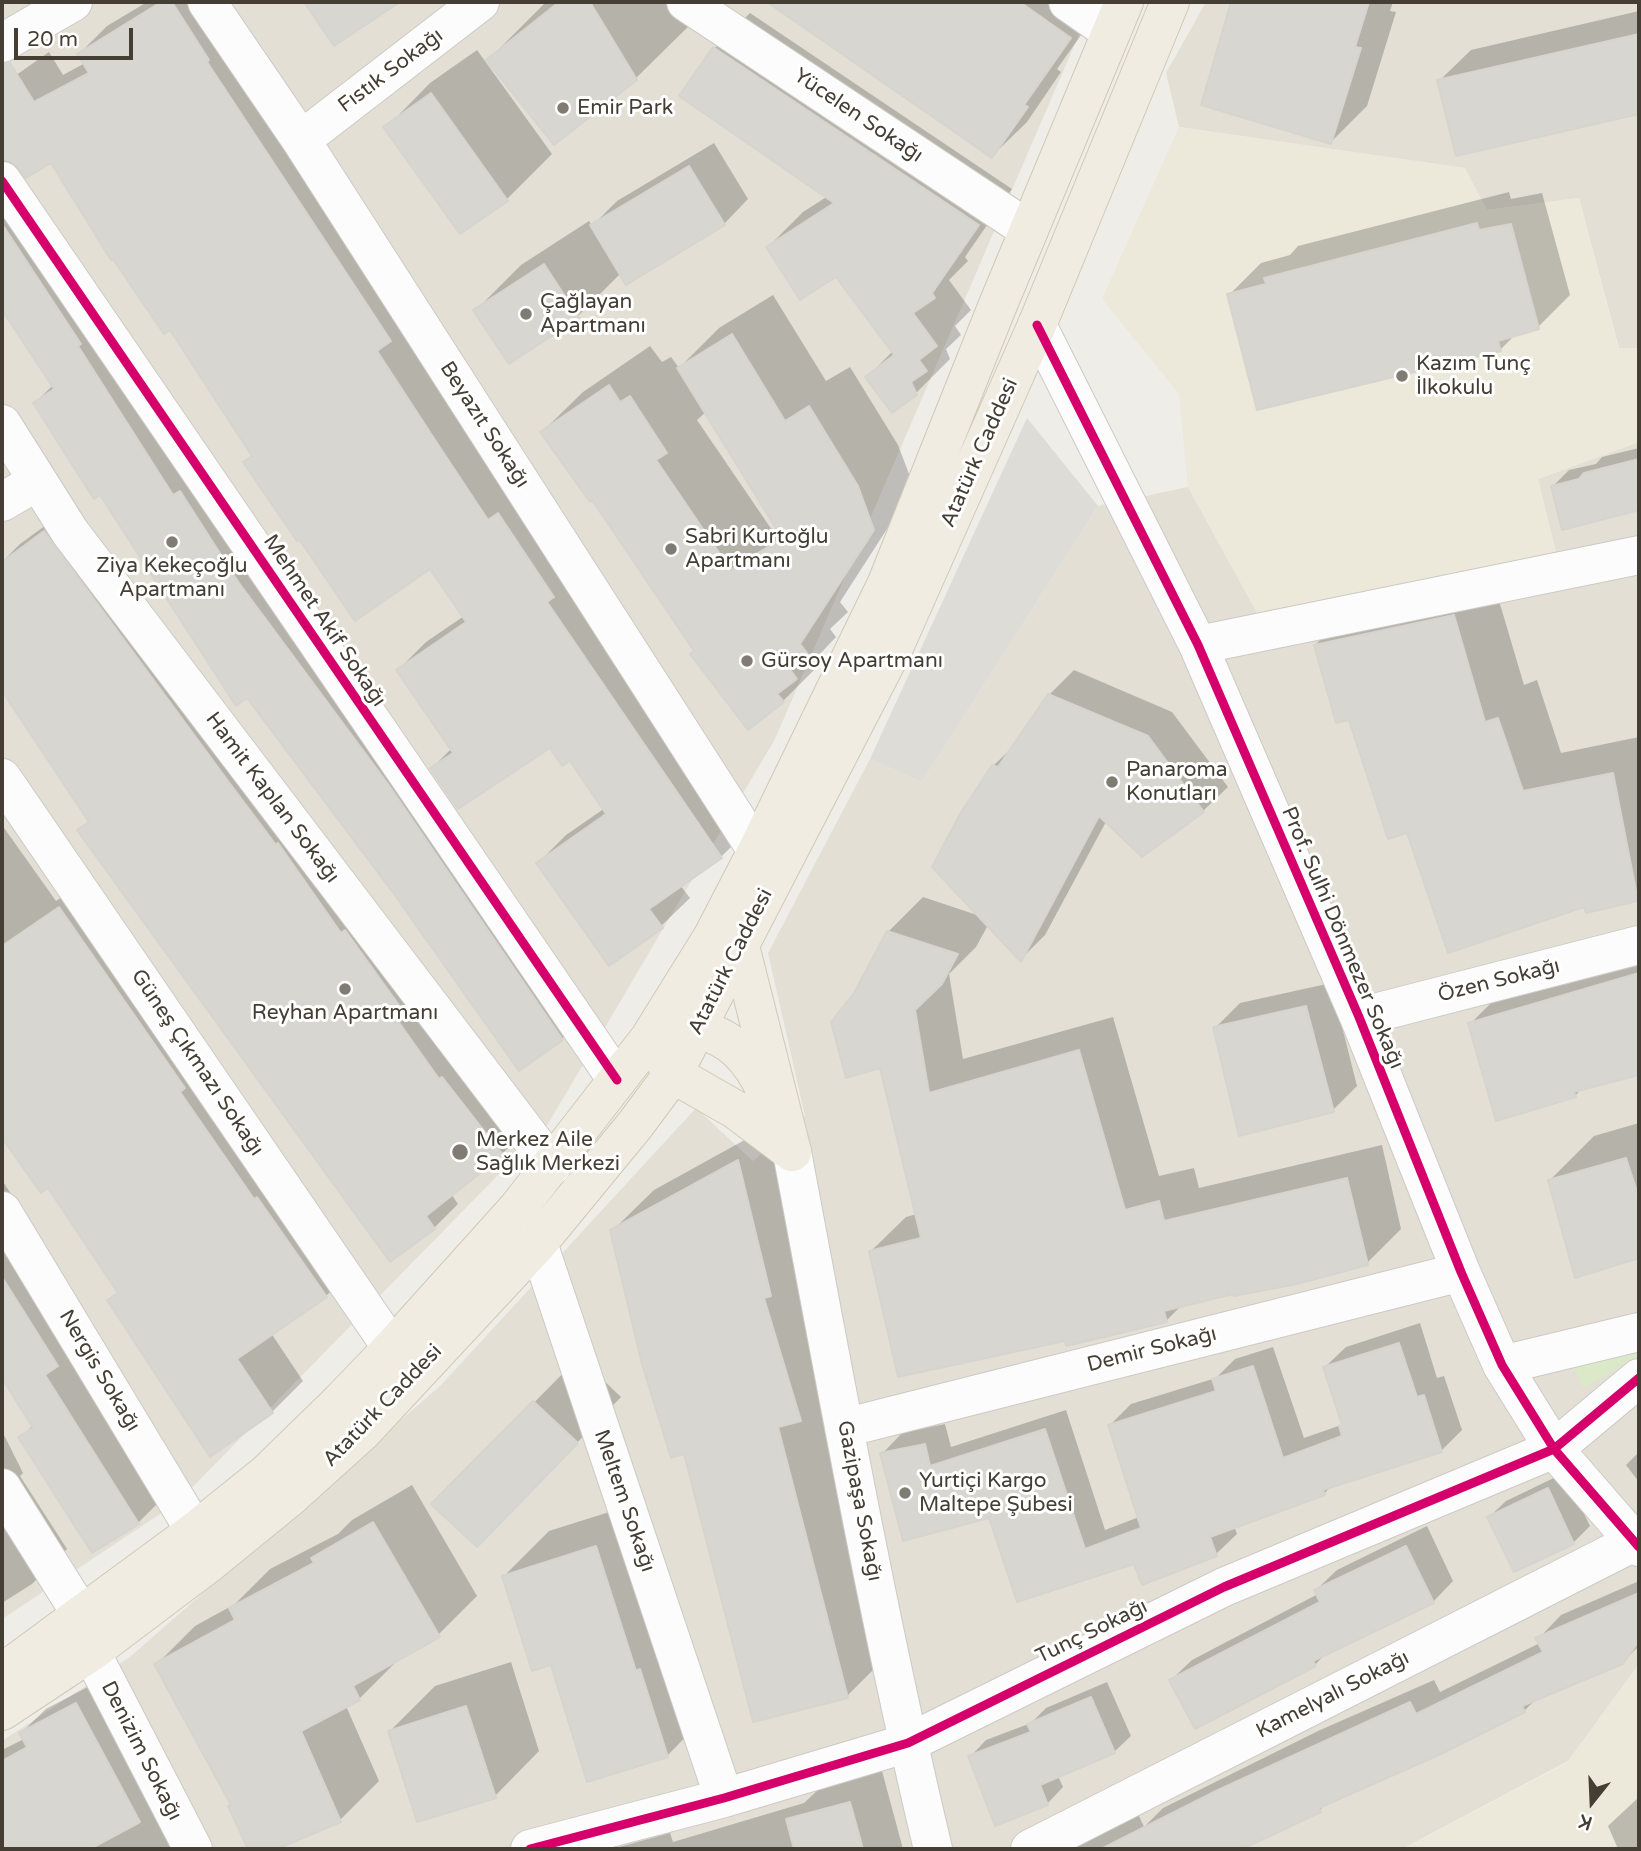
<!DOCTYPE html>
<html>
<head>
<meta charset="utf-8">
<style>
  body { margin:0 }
  #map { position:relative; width:1641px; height:1851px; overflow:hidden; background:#eeede8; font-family:"Varela Round",sans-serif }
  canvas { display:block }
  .frame { position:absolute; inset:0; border:4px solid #443e34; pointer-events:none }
  .north { position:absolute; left:1557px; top:1767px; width:70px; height:70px; -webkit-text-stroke:5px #fff; paint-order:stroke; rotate:198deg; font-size:19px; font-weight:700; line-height:28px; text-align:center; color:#443e34 }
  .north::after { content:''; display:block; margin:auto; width:24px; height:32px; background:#443e34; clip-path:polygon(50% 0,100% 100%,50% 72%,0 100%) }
  .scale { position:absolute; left:14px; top:28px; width:119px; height:32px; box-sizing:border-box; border:4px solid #443e34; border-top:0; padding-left:9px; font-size:21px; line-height:24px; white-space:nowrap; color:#443e34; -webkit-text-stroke:5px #fff; paint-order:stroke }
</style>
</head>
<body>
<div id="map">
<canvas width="1641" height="1851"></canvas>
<div class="frame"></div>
<div class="north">K</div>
<div class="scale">20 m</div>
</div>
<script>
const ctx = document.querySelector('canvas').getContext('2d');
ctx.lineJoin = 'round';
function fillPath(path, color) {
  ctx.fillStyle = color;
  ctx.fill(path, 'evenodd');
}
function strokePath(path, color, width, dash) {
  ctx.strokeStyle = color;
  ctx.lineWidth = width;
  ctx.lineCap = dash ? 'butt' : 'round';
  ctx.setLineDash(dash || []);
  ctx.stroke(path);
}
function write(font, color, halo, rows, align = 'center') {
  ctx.font = font + ' "Varela Round",sans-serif';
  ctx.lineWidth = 6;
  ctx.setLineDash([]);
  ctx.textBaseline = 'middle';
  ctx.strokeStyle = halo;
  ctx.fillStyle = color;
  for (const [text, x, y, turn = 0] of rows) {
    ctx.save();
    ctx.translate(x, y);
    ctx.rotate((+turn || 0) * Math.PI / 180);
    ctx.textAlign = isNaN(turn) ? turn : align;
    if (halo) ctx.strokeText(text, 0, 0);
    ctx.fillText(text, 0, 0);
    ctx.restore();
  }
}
const residential = new Path2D(`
  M 2,2 L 1093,2 L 775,739 L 548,1124 L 178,1502 L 2,1619 Z
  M 1206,2 L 1639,2 L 1639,359 L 1637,348 L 1619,348 L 1579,198 L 1487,210 L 1464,168 L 1179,127 L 1166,73 Z
  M 1639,442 L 1639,1664 L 1568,1761 L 1402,1849 L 2,1849 L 2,1741 L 131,1656 L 441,1385 L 696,1108 L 753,1161 L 805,1116 L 768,953 L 870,759 L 922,782 L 1098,506 L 1188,487 L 1261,620 L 1558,561 L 1538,479 Z`);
const education = new Path2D(`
  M 1179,127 L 1465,168 L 1487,210 L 1579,198 L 1618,348 L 1637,348 L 1639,442 L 1538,479 L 1558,561 L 1261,620 L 1188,487 L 1179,394 L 1102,299 Z
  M 1639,1665 L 1639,1849 L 1403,1849 L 1567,1763 Z`);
const green = new Path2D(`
  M 1639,1344 L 1639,1356 L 1583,1388 L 1570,1357 Z`);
const parking = new Path2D(`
  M 1027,418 L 1098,506 L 922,782 L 870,759 Z`);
const shadow = new Path2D(`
  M 147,2 L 218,2 L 749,829 L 721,857 L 680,885 L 690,898 L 661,926 L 538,863 L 566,835 L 605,808 L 571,758 L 551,746 L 432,768 L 452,748 L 398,670 L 426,642 L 464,616 L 431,567 L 245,463 L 253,454 L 170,328 L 51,161 L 8,156 L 12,165 L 590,1010 L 562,1039 L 395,893 L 35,403 L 53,385 L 2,307 L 2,85 L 49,52 L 63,75 L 85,63 L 79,54 L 107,26 Z
  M 546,2 L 691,2 L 695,20 L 636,78 L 555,142 L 488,60 Z
  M 774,2 L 1103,2 L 1104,3 L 1057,69 L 1061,72 L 1027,122 L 992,156 L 773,4 Z
  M 1239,2 L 1393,2 L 1390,11 L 1396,12 L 1367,106 L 1331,142 L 1231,10 Z
  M 1639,11 L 1639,113 L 1458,154 L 1439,81 L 1471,50 Z
  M 750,13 L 1012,189 L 965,257 L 968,261 L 949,280 L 971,310 L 955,326 L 961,335 L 946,349 L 950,359 L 915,394 L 867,377 L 893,351 L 837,274 L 768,247 L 803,212 L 828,196 L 682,96 L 715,48 Z
  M 477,50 L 552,154 L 507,199 L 461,232 L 386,128 L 430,83 Z
  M 714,143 L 748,199 L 724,224 L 621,273 L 578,316 L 476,310 L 521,265 L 589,221 L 592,226 L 617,201 Z
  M 1509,192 L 1511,199 L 1542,193 L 1570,295 L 1538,327 L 1516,334 L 1500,350 L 1229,295 L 1261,263 L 1290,255 L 1298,246 Z
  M 773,295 L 826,381 L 850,367 L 898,445 L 914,487 L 840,602 L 848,612 L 830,629 L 836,637 L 819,655 L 824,660 L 783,701 L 748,727 L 592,498 L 542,432 L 583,392 L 650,346 L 662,362 L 671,357 L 679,368 L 719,328 ZM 706,412 L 778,527 L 772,530 L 697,420 Z
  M 1639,448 L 1639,509 L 1563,528 L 1553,486 L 1569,470 L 1596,464 L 1602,457 Z
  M 68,509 L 526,1130 L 502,1154 L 451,1194 L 458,1204 L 434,1228 L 80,830 L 89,820 L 4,692 L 2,694 L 2,562 L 20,544 Z
  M 1492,577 L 1524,685 L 1537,680 L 1561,753 L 1639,737 L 1639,897 L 1637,899 L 1585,905 L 1408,830 L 1315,645 L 1354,607 Z
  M 1074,670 L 1172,712 L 1228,787 L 1203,811 L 1107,820 L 1045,935 L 1021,959 L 988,925 L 976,947 L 949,974 L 963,1059 L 1113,1017 L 1159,1176 L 1194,1168 L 1199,1188 L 1382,1145 L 1401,1229 L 1367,1263 L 1182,1305 L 1166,1321 L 1066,1339 L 871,1251 L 906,1217 L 917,1214 L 882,1066 L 855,994 L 888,932 L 923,897 L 980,916 L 993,766 L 1018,742 L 1049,695 Z
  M 2,825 L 56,901 L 91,877 L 357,1265 L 326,1296 L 271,1333 L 303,1381 L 272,1412 L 109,1300 L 119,1291 L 49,1185 L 41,1190 L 2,1134 Z
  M 1639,947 L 1639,1073 L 1582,1088 L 1575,1096 L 1470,1024 L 1509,985 Z
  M 1331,983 L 1357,1086 L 1333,1110 L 1215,1028 L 1240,1003 Z
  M 779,1121 L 888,1655 L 847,1696 L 685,1452 L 612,1231 L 654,1190 Z
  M 1639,1123 L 1639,1256 L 1577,1275 L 1549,1181 L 1594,1136 Z
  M 2,1180 L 33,1228 L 174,1487 L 138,1523 L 21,1438 L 33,1425 L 2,1375 Z
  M 1420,1323 L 1437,1378 L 1444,1376 L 1462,1430 L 1441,1451 L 1331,1486 L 1324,1494 L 1234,1526 L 1237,1534 L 1216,1554 L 1135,1562 L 1018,1599 L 991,1516 L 882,1454 L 902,1433 L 945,1424 L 951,1447 L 1066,1410 L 1105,1530 L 1139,1517 L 1110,1425 L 1131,1404 L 1216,1378 L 1235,1359 L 1273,1347 L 1304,1438 L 1344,1424 L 1325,1367 L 1346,1347 Z
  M 579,1357 L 621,1397 L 522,1500 L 434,1504 Z
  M 2,1431 L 23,1473 L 20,1476 L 67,1549 L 32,1584 L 2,1603 Z
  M 1639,1452 L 1639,1482 L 1626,1465 Z
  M 1564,1473 L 1590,1526 L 1573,1543 L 1515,1570 L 1489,1517 L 1506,1501 Z
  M 412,1485 L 477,1596 L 438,1635 L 398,1660 L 359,1699 L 346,1706 L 379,1781 L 340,1820 L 273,1849 L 249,1849 L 218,1777 L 156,1665 L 195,1626 L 235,1604 L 270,1569 L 338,1534 L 352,1520 Z
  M 641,1502 L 711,1711 L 667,1756 L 552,1663 L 504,1576 L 549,1531 Z
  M 1427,1526 L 1453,1581 L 1433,1602 L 1326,1653 L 1315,1665 L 1171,1680 L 1192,1660 L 1318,1594 L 1316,1590 L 1337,1570 Z
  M 1639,1581 L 1639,1646 L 1622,1663 L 1537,1698 L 1524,1711 L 1328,1802 L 1320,1810 L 1243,1840 L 1224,1849 L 1055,1849 L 1136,1809 L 1144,1827 L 1163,1808 L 1318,1731 L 1434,1680 L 1440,1692 L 1540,1643 L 1538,1639 L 1561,1615 Z
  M 511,1662 L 539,1751 L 495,1796 L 390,1731 L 435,1686 Z
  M 101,1680 L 188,1849 L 2,1849 L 2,1750 L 24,1739 L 21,1733 L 46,1709 Z
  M 1107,1682 L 1131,1736 L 1114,1752 L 1058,1776 L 1063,1787 L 1047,1804 L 970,1757 L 986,1740 L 1031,1723 L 1046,1708 Z
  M 882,1771 L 903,1849 L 612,1849 L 670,1833 L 673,1842 L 804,1803 L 820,1788 Z
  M 1639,1797 L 1639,1849 L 1618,1849 L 1608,1826 Z`);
const building = new Path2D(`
  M 161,2 L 172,2 L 209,60 L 207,62 L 391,341 L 377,351 L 437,443 L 488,520 L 498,513 L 554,597 L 547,602 L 722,858 L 649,909 L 663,928 L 609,966 L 536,863 L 606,814 L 570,761 L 562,766 L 550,748 L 458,809 L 430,768 L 453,753 L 396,670 L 466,622 L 430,569 L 355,621 L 299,539 L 297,541 L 243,462 L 252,456 L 170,330 L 164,334 L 113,259 L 111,260 L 51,163 L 26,178 L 12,162 L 2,159 L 2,65 L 10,63 L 34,102 L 89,73 L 77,54 Z
  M 304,2 L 400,2 L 334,46 Z
  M 559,2 L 590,2 L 637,80 L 554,145 L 486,60 Z
  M 767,2 L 1020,2 L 1071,38 L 1024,105 L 1028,107 L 992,158 Z
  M 1231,2 L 1369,2 L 1355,47 L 1361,48 L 1331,144 L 1201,105 Z
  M 1639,34 L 1639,114 L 1456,156 L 1437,80 Z
  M 713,47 L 979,225 L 932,293 L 935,298 L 913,313 L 937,346 L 919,360 L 927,371 L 911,382 L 917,395 L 892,413 L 865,377 L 894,355 L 836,277 L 800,300 L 766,247 L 834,203 L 679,96 Z
  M 431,93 L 508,201 L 460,234 L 383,127 Z
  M 689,166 L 725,225 L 626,285 L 590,225 Z
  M 1477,223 L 1479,230 L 1511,224 L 1539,329 L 1498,341 L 1501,351 L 1257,410 L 1227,294 L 1266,284 L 1264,278 Z
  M 2,224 L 81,344 L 78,346 L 173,495 L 180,491 L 239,583 L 388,784 L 563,1040 L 519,1071 L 394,894 L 247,698 L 236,706 L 100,495 L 94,499 L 33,403 L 54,389 L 2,310 Z
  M 544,264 L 579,318 L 509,364 L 473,310 Z
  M 732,334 L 785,421 L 809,406 L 858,486 L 874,530 L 800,644 L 808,654 L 789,668 L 797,679 L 777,694 L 784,702 L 748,730 L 690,654 L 694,651 L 592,500 L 590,502 L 540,432 L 609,385 L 620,402 L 630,396 L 667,453 L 656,460 L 731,570 L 782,538 L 677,368 Z
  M 1639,459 L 1639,510 L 1562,530 L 1551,486 L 1579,479 L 1584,473 Z
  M 44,531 L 228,781 L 276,845 L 278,843 L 341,933 L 345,930 L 401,1008 L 393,1014 L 439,1079 L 442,1077 L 503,1155 L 426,1216 L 435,1229 L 390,1262 L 77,830 L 89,822 L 2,691 L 2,562 Z
  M 1454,615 L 1485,722 L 1498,718 L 1523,791 L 1613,773 L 1638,901 L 1586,913 L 1584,907 L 1448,953 L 1407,833 L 1388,839 L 1349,720 L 1336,723 L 1314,645 Z
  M 1048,694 L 1148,736 L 1204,812 L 1142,857 L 1099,816 L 1021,962 L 932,867 L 960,814 L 992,765 L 998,767 Z
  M 59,907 L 185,1088 L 180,1092 L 254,1199 L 257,1197 L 327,1297 L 237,1359 L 273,1413 L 210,1457 L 107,1300 L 118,1293 L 48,1188 L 41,1193 L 2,1138 L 2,946 Z
  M 887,931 L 958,954 L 942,984 L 915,1010 L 929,1093 L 1079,1050 L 1125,1210 L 1159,1201 L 1164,1221 L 1347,1178 L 1368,1265 L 1297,1284 L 1234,1296 L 1233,1294 L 1164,1311 L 1167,1322 L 1066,1346 L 1065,1341 L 898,1377 L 869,1251 L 921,1238 L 880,1068 L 846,1078 L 831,1022 L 854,993 Z
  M 1639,973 L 1639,1075 L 1574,1092 L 1576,1097 L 1496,1121 L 1468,1023 Z
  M 1306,1006 L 1334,1112 L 1239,1136 L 1213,1027 Z
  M 1626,1158 L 1639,1198 L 1639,1258 L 1575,1278 L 1548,1180 Z
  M 738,1160 L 771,1296 L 764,1298 L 801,1421 L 778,1427 L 848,1698 L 753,1722 L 684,1454 L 671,1458 L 642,1364 L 610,1230 Z
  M 2,1277 L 58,1366 L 45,1375 L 139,1524 L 92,1553 L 18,1437 L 33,1428 L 2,1378 Z
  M 1399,1343 L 1417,1397 L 1424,1395 L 1442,1452 L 1323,1490 L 1325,1495 L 1210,1537 L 1217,1556 L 1142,1585 L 1134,1564 L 1017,1602 L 989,1518 L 903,1541 L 880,1453 L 925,1444 L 930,1466 L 1045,1429 L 1085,1549 L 1141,1528 L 1108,1425 L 1216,1391 L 1212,1379 L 1253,1366 L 1283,1458 L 1342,1436 L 1339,1426 L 1342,1425 L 1323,1367 Z
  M 533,1401 L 578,1443 L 477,1547 L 431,1504 Z
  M 1548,1488 L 1574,1544 L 1514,1572 L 1487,1517 Z
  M 373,1522 L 440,1637 L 353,1686 L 360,1700 L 301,1731 L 341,1822 L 277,1849 L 248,1849 L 228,1806 L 231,1805 L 154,1664 L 235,1620 L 229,1608 L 314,1563 L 311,1558 Z
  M 596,1546 L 636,1671 L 640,1669 L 668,1757 L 587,1782 L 551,1665 L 532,1671 L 502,1576 Z
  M 1406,1546 L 1434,1603 L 1313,1661 L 1316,1666 L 1195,1729 L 1169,1680 L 1320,1602 L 1314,1590 Z
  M 1639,1593 L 1639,1641 L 1623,1664 L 1522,1706 L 1525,1712 L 1441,1754 L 1319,1808 L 1321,1812 L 1242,1849 L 1101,1849 L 1218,1790 L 1410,1702 L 1416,1714 L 1543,1652 L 1535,1638 Z
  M 1091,1697 L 1115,1753 L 1040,1785 L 1048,1805 L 995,1826 L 968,1756 L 1031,1732 L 1027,1724 Z
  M 76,1703 L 140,1822 L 90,1849 L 2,1849 L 2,1761 L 27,1747 L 19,1733 Z
  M 466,1706 L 496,1798 L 417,1822 L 388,1731 Z
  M 850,1802 L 863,1849 L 794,1849 L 786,1819 Z`);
const minor = new Path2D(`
  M 207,2 L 301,140 L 757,851
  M 686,2 L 1029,230
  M 1068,2 L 1111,32
  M 2,43 L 73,2
  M 301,140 L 480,2
  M 2,181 L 617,1080
  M 1037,325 L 1198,645 L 1359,1017 L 1461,1272 L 1502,1365 L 1554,1449 L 1639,1547
  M 2,424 L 70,532 L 552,1166
  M 2,502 L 38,481
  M 1198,645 L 1639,555
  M 2,778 L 392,1348
  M 1359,1017 L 1639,945
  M 792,1152 C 836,1385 878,1619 933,1849
  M 2,1211 L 195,1531
  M 522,1216 L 538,1243 L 724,1798
  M 1502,1365 L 1639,1332
  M 844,1428 L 1461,1272
  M 2,1488 L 81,1614
  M 91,1652 L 193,1849
  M 530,1849 L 724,1798 L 908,1743 L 1224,1587 L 1554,1449 L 1639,1378
  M 1030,1849 L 1636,1541`);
const major = new Path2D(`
  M 740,946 L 792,1152
  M 670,1035 C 679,1033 690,1029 698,1030 C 732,1036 753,1062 766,1092
  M 660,1054 L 673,1074 L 736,1110 L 792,1152
  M 2,1673 L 195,1531 L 266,1474 L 340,1402 L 392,1348 L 518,1208 L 649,1039 L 713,936 L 757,851 L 887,583 L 997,307 L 1124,2
  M 2,1711 L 91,1652 L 209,1563 L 290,1497 L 361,1433 L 538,1243 L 635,1125 L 673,1074 L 895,645 L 1037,325 L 1170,2`);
const cycleway = new Path2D(`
  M 2,181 L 617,1080
  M 1037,325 L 1198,645 L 1359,1017 L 1461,1272 L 1502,1365 L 1554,1449 L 1639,1547
  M 530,1849 L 724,1798 L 908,1743 L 1224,1587 L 1554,1449 L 1639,1378`);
const markers = [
  [563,108,7,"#807b73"],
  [526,314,7,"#807b73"],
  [1402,376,7,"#807b73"],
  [172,542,7,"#807b73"],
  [671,549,7,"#807b73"],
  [747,661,7,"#807b73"],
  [1112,782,7,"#807b73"],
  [345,989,7,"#807b73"],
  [460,1152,9,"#807b73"],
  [905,1493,7,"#807b73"]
];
const streetNames = [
  ["Fıstık Sokağı",391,71,-37],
  ["Yücelen Sokağı",858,116,34],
  ["Beyazıt Sokağı",484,425,57],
  ["Atatürk Caddesi",980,453,-66],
  ["Mehmet Akif Sokağı",324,621,56],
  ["Hamit Kaplan Sokağı",272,798,53],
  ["Prof. Sulhi Dönmezer Sokağı",1342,938,67],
  ["Atatürk Caddesi",731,962,-63],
  ["Özen Sokağı",1499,981,-14],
  ["Güneş Çıkmazı Sokağı",197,1063,56],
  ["Demir Sokağı",1152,1350,-14],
  ["Nergis Sokağı",99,1371,59],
  ["Atatürk Caddesi",383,1406,-46],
  ["Meltem Sokağı",624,1501,71],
  ["Gazipaşa Sokağı",859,1501,79],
  ["Tunç Sokağı",1092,1632,-26],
  ["Kamelyalı Sokağı",1333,1695,-27],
  ["Denizim Sokağı",141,1751,63]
];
const poiNames = [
  ["Emir Park",577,108],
  ["Çağlayan",540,302],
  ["Apartmanı",540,326],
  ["Kazım Tunç",1416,364],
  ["İlkokulu",1416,388],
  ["Sabri Kurtoğlu",685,537],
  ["Apartmanı",685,561],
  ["Ziya Kekeçoğlu",172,566,"center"],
  ["Apartmanı",172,590,"center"],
  ["Gürsoy Apartmanı",761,661],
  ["Panaroma",1126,770],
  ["Konutları",1126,794],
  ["Reyhan Apartmanı",345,1013,"center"],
  ["Merkez Aile",476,1140],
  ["Sağlık Merkezi",476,1164],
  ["Yurtiçi Kargo",919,1481],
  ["Maltepe Şubesi",919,1505]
];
fillPath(residential, '#e3dfd5');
fillPath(education, '#ece8da');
fillPath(green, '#dbe9c8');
fillPath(parking, '#dddcd7');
fillPath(shadow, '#0003');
fillPath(building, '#d8d6d0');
strokePath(building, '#d6d4ce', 2);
strokePath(minor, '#cccac5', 40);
strokePath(major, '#d0c9b5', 40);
strokePath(minor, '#fcfcfc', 38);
strokePath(major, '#f0ece2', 38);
strokePath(cycleway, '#d6006c', 9);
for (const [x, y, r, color] of markers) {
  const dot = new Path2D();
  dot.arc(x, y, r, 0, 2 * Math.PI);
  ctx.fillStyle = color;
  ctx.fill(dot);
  strokePath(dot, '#fff', 2.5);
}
write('21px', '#443e34', '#fff', streetNames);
write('21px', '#443e34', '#fff', poiNames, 'left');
</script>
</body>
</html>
